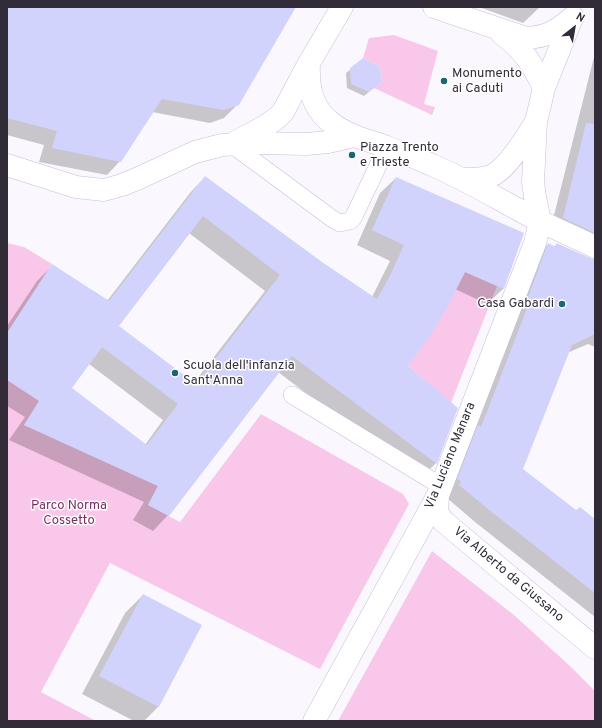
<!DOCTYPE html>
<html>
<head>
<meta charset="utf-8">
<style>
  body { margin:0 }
  #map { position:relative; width:602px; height:728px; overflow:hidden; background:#faf8fe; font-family:Overpass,sans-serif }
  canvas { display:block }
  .frame { position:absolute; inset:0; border:8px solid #312c38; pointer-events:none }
  .north { position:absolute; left:554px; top:8px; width:40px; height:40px; -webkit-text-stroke:3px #fff; paint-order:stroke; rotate:31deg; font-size:11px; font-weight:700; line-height:16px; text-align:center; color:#312c38 }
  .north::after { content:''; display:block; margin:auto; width:14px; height:18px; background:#312c38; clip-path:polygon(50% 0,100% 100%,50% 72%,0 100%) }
</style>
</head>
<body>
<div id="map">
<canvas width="602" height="728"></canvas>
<div class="frame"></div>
<div class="north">N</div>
</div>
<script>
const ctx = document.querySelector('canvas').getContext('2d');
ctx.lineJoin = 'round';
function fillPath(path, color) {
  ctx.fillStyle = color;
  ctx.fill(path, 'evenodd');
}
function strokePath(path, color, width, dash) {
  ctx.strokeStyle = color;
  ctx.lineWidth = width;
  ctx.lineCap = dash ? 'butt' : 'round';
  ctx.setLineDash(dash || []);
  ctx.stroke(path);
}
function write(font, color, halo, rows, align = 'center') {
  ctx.font = font + ' Overpass,sans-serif';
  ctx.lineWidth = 3;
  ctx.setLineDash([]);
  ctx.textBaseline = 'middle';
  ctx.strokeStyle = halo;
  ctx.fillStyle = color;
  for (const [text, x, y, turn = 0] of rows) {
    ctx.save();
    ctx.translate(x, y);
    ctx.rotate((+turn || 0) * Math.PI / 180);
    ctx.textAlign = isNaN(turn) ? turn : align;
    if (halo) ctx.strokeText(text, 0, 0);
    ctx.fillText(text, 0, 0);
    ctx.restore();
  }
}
const green = new Path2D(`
  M 394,35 L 438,51 L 424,104 L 435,107 L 432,115 L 374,88 L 382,82 L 380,67 L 363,58 L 369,38 Z
  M 7,243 L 24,247 L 52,264 L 7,333 Z
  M 465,272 L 497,286 L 451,403 L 408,366 Z
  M 94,291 L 109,301 L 85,332 L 24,425 L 158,486 L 148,505 L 180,522 L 261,414 L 403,494 L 409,504 L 320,669 L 110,563 L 41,692 L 96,721 L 7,721 L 7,380 L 74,321 Z
  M 432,551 L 514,615 L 570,666 L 595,691 L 595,721 L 338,721 Z`);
const shadow = new Path2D(`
  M 7,7 L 295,7 L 238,104 L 224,118 L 210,123 L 152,112 L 120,161 L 107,175 L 39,162 L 44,145 L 7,135 Z
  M 479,7 L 540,7 L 523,23 Z
  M 595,53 L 595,347 L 588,344 L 567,353 L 521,470 L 576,511 L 595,521 L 595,617 L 475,522 L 447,498 L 535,258 L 548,244 L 554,247 L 557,244 L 594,260 L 592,254 L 550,231 Z
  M 351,69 L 376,86 L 364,96 L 347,88 L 346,73 Z
  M 205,177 L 321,263 L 372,297 L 390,261 L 357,245 L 380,193 L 396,178 L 523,234 L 503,289 L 487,304 L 455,289 L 406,366 L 436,463 L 420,479 L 278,372 L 168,515 L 153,531 L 133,520 L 144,502 L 9,440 L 25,417 L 7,406 L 7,326 L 37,281 L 53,265 L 107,301 L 190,193 ZM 189,233 L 265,291 L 193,384 L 117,326 ZM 89,364 L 163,420 L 145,445 L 70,389 Z
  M 143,595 L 201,626 L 158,707 L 144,721 L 134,721 L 82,694 L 125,613 Z`);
const building = new Path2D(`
  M 7,7 L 296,7 L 239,105 L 224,110 L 162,99 L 121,162 L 52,148 L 57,131 L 7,118 Z
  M 363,58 L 380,67 L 382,82 L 369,92 L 351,84 L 350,68 Z
  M 586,123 L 595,124 L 595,233 L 563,218 Z
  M 205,176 L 322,262 L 377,299 L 390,276 L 404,245 L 372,230 L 396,177 L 524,233 L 504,289 L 465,272 L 447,308 L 431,334 L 408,366 L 458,408 L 437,464 L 292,356 L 169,516 L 148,505 L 158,486 L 24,425 L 39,401 L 7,380 L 7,333 L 52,264 L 109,301 ZM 203,216 L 280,275 L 196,384 L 119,326 ZM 102,347 L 178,404 L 147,445 L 72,388 Z
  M 548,243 L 556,247 L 556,243 L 590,258 L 595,259 L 595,334 L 572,345 L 523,469 L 576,510 L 580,507 L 595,519 L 595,593 L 488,509 L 459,485 L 461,481 L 457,479 L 478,425 L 481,427 L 530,301 L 527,300 Z
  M 143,594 L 202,625 L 159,707 L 99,676 Z`);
const lane = new Path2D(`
  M 231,144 L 334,220 L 340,223 L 350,221 L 353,218 L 387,147
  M 292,395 L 441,486`);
const street = new Path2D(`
  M 434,7 L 526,38 C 547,37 557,31 573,17
  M 502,34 C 524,51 532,63 544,88
  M 309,63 C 308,85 311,106 329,121 C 345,135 367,140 387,147 C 402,152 417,158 432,165 C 470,181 504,203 540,221 C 558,230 577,238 595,247
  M 234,143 C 250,133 271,126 283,112 L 309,63 L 342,7
  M 7,165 L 76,187 L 104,190 L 122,185 L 139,178 L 195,152 L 222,145 L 256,143 L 306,144 L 328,142 L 354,136
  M 463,179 C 473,179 483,179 491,176 C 507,169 526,138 535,123
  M 438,495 L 437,512 L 443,521 L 595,648
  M 314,721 L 438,495 L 535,243 L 540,221 L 535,197 L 533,182 L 536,122 L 544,88 L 572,18`);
const markers = [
  [444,81,4,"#1c6572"],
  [352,155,4,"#1c6572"],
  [562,304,4,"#1c6572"],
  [175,373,4,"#1c6572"]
];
const poiNames = [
  ["Monumento",452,74],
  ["ai Caduti",452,89],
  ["Piazza Trento",360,148],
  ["e Trieste",360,163],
  ["Casa Gabardi",554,304,"right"],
  ["Scuola dell'infanzia",183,366],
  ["Sant'Anna",183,381]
];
const streetNames = [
  ["Via Luciano Manara",451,456,-68],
  ["Via Alberto da Giussano",508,575,40]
];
const parkNames = [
  ["Parco Norma",69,506],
  ["Cossetto",69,521]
];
fillPath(green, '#f9c7e9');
fillPath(shadow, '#0003');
fillPath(building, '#d2d3fd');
strokePath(lane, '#c8bcdc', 18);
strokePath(street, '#c8bcdc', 23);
strokePath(lane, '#fff', 17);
strokePath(street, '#fff', 22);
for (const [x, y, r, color] of markers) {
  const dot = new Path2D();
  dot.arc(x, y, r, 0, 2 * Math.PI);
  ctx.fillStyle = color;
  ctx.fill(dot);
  strokePath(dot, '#fff', 1.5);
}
write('13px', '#312c38', '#fff', poiNames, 'left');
write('13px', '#312c38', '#fff', streetNames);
write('13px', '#782d66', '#fff', parkNames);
</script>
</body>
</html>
